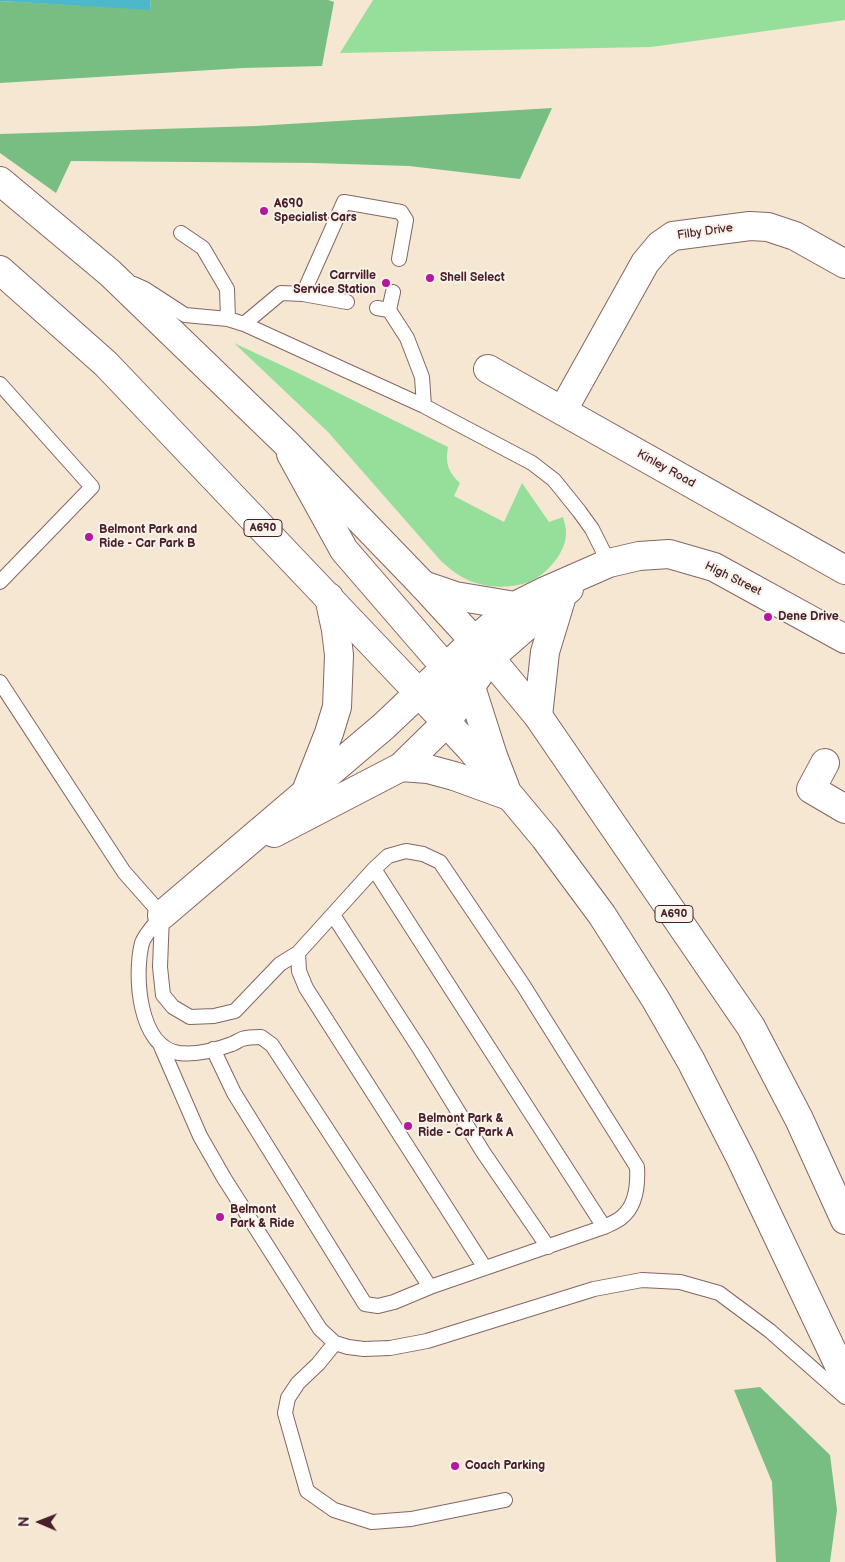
<!DOCTYPE html>
<html>
<head>
<meta charset="utf-8">
<style>
  body { margin:0 }
  #map { position:relative; width:845px; height:1562px; overflow:hidden; background:#f5e7d1; font-family:"Balsamiq Sans",sans-serif }
  canvas { display:block }
  .north { position:absolute; left:15px; top:1497px; width:50px; height:50px; -webkit-text-stroke:4px #f7f3e8; paint-order:stroke; rotate:271deg; font-size:14px; font-weight:700; line-height:20px; text-align:center; color:#4a1f2b }
  .north::after { content:''; display:block; margin:auto; width:18px; height:22px; background:#4a1f2b; clip-path:polygon(50% 0,100% 100%,50% 72%,0 100%) }
</style>
</head>
<body>
<div id="map">
<canvas width="845" height="1562"></canvas>
<div class="north">N</div>
</div>
<script>
const ctx = document.querySelector('canvas').getContext('2d');
ctx.lineJoin = 'round';
function fillPath(path, color) {
  ctx.fillStyle = color;
  ctx.fill(path, 'evenodd');
}
function strokePath(path, color, width, dash) {
  ctx.strokeStyle = color;
  ctx.lineWidth = width;
  ctx.lineCap = dash ? 'butt' : 'round';
  ctx.setLineDash(dash || []);
  ctx.stroke(path);
}
function write(font, color, halo, rows, align = 'center') {
  ctx.font = font + ' "Balsamiq Sans",sans-serif';
  ctx.lineWidth = 4;
  ctx.setLineDash([]);
  ctx.textBaseline = 'middle';
  ctx.strokeStyle = halo;
  ctx.fillStyle = color;
  for (const [text, x, y, turn = 0] of rows) {
    ctx.save();
    ctx.translate(x, y);
    ctx.rotate((+turn || 0) * Math.PI / 180);
    ctx.textAlign = isNaN(turn) ? turn : align;
    if (halo) ctx.strokeText(text, 0, 0);
    ctx.fillText(text, 0, 0);
    ctx.restore();
  }
}
const green = new Path2D(`
  M 373,0 L 845,0 L 845,20 L 651,47 L 340,53 Z
  M 234,343 L 298,373 L 448,447 C 445,463 448,472 460,483 L 454,496 L 504,522 L 522,483 L 549,522 L 563,517 C 564,521 566,527 566,532 C 567,552 547,574 529,582 C 516,587 497,588 484,585 C 467,582 454,573 441,561 L 328,432 Z`);
const forest = new Path2D(`
  M 150,0 L 328,0 L 334,2 L 322,66 L 243,68 L 0,83 L 0,1 L 151,9 Z
  M 552,108 L 520,179 L 409,166 L 314,163 L 71,161 L 56,193 L 0,153 L 0,134 L 256,126 Z
  M 760,1387 L 830,1455 L 837,1510 L 830,1562 L 776,1562 L 772,1482 L 734,1390 Z`);
const water = new Path2D(`
  M 0,0 L 150,0 L 151,10 L 0,1 Z`);
const service = new Path2D(`
  M 181,233 L 203,248 L 227,289 L 228,319
  M 134,284 L 145,289 L 185,315 L 228,319 L 244,324 L 424,406 L 532,463 L 554,480 L 579,511 L 592,529 L 609,563
  M 303,294 L 344,202 L 401,212 L 406,220 L 399,259
  M 377,308 L 389,310 L 407,338 L 422,377 L 424,406
  M 389,310 L 393,292
  M 244,324 L 281,293 L 303,294 L 347,302
  M 0,384 L 92,487 L 0,582
  M 0,682 L 124,872 L 162,915 L 160,967 L 163,995 L 173,1007 L 190,1017 L 214,1016 L 235,1011 L 280,964 L 298,953 L 374,869 L 388,856 L 406,851 L 423,854 L 440,862 L 523,985 L 637,1167 C 638,1184 637,1205 622,1217 C 618,1221 610,1224 604,1227 L 430,1287 L 394,1302 L 378,1306 L 365,1304 L 234,1093 L 213,1049
  M 374,869 L 604,1227
  M 162,915 C 156,923 145,934 142,943 C 134,974 138,1047 179,1053 C 196,1055 216,1050 232,1044 C 235,1043 239,1040 242,1039 C 248,1037 255,1037 261,1037 L 272,1045 L 430,1287
  M 333,915 L 421,1051 L 483,1152 L 548,1247
  M 298,953 L 299,971 L 306,988 L 485,1268
  M 160,1044 L 200,1136 L 224,1178 L 320,1329 L 335,1343 L 348,1347 L 364,1349 L 390,1348 L 427,1341 L 594,1289 L 642,1280 L 680,1282 L 719,1293 L 770,1331 L 845,1397
  M 335,1343 L 318,1364 L 298,1383 L 288,1398 L 285,1413 L 307,1491 L 334,1510 L 372,1522 L 411,1519 L 505,1500`);
const minor = new Path2D(`
  M 488,369 L 845,570
  M 563,410 L 645,263 L 660,245 L 673,236 L 750,226 L 768,227 L 795,236 L 845,264
  M 291,454 L 344,550 L 446,668 L 449,692 L 446,723 L 401,767
  M 825,763 L 811,789 L 845,809
  M 307,789 L 329,733 L 337,707 L 339,655 L 336,630 L 329,597
  M 274,833 L 401,767 L 428,769 L 454,776 L 509,796
  M 162,915 L 384,726 L 475,640`);
const tertiary = new Path2D(`
  M 423,585 L 455,596 L 515,606
  M 538,716 L 545,652 L 562,596
  M 446,723 L 490,658 L 569,589
  M 505,787 L 493,756 L 471,687 L 475,640 L 515,606 L 545,591 L 609,563 L 639,556 L 669,554 L 714,567 L 845,639`);
const trunk = new Path2D(`
  M 0,181 L 110,273 L 285,442 L 423,585 L 490,658 L 538,716 L 751,1027 L 799,1119 L 845,1220
  M 0,270 L 106,364 L 419,693 L 470,748 L 545,838 L 602,915 L 656,1000 L 691,1061 L 741,1159 L 845,1378`);
const markers = [
  [264,211,5,"#b5179e"],
  [430,278,5,"#b5179e"],
  [386,283,5,"#b5179e"],
  [89,537,5,"#b5179e"],
  [768,617,5,"#b5179e"],
  [408,1126,5,"#b5179e"],
  [220,1217,5,"#b5179e"],
  [455,1466,5,"#b5179e"]
];
const shields = [
  [263,528,38],
  [674,914,38]
];
const shieldNames = [
  ["A690",263,528],
  ["A690",674,914]
];
const poiNames = [
  ["A690",274,204],
  ["Specialist Cars",274,218],
  ["Carrville",376,276,"right"],
  ["Service Station",376,290,"right"],
  ["Shell Select",440,278],
  ["Belmont Park and",99,530],
  ["Ride - Car Park B",99,544],
  ["Dene Drive",778,617],
  ["Belmont Park &",418,1119],
  ["Ride - Car Park A",418,1133],
  ["Belmont",230,1210],
  ["Park & Ride",230,1224],
  ["Coach Parking",465,1466]
];
const streetNames = [
  ["Filby Drive",705,232,-8],
  ["Kinley Road",666,469,29],
  ["High Street",733,579,26]
];
fillPath(green, '#95df9b');
fillPath(forest, '#78be83');
fillPath(water, '#4db8c9');
strokePath(service, '#866565', 16);
strokePath(minor, '#866565', 30);
strokePath(tertiary, '#866565', 30);
strokePath(trunk, '#866565', 30);
strokePath(service, '#fff', 14);
strokePath(minor, '#fff', 28);
strokePath(tertiary, '#fff', 28);
strokePath(trunk, '#fff', 28);
for (const [x, y, r, color] of markers) {
  const dot = new Path2D();
  dot.arc(x, y, r, 0, 2 * Math.PI);
  ctx.fillStyle = color;
  ctx.fill(dot);
  strokePath(dot, '#f7f3e8', 2);
}
for (const [x, y, w] of shields) {
  const box = new Path2D();
  box.roundRect(x - w / 2, y - 8.5, w, 17, 4);
  ctx.fillStyle = '#f7f3e8';
  ctx.fill(box);
  strokePath(box, '#4a1f2b', 1);
}
write('bold 11px', '#4a1f2b', null, shieldNames);
write('bold 12px', '#4a1f2b', '#f7f3e8', poiNames, 'left');
write('12px', '#4a1f2b', '#f7f3e8', streetNames);
</script>
</body>
</html>
